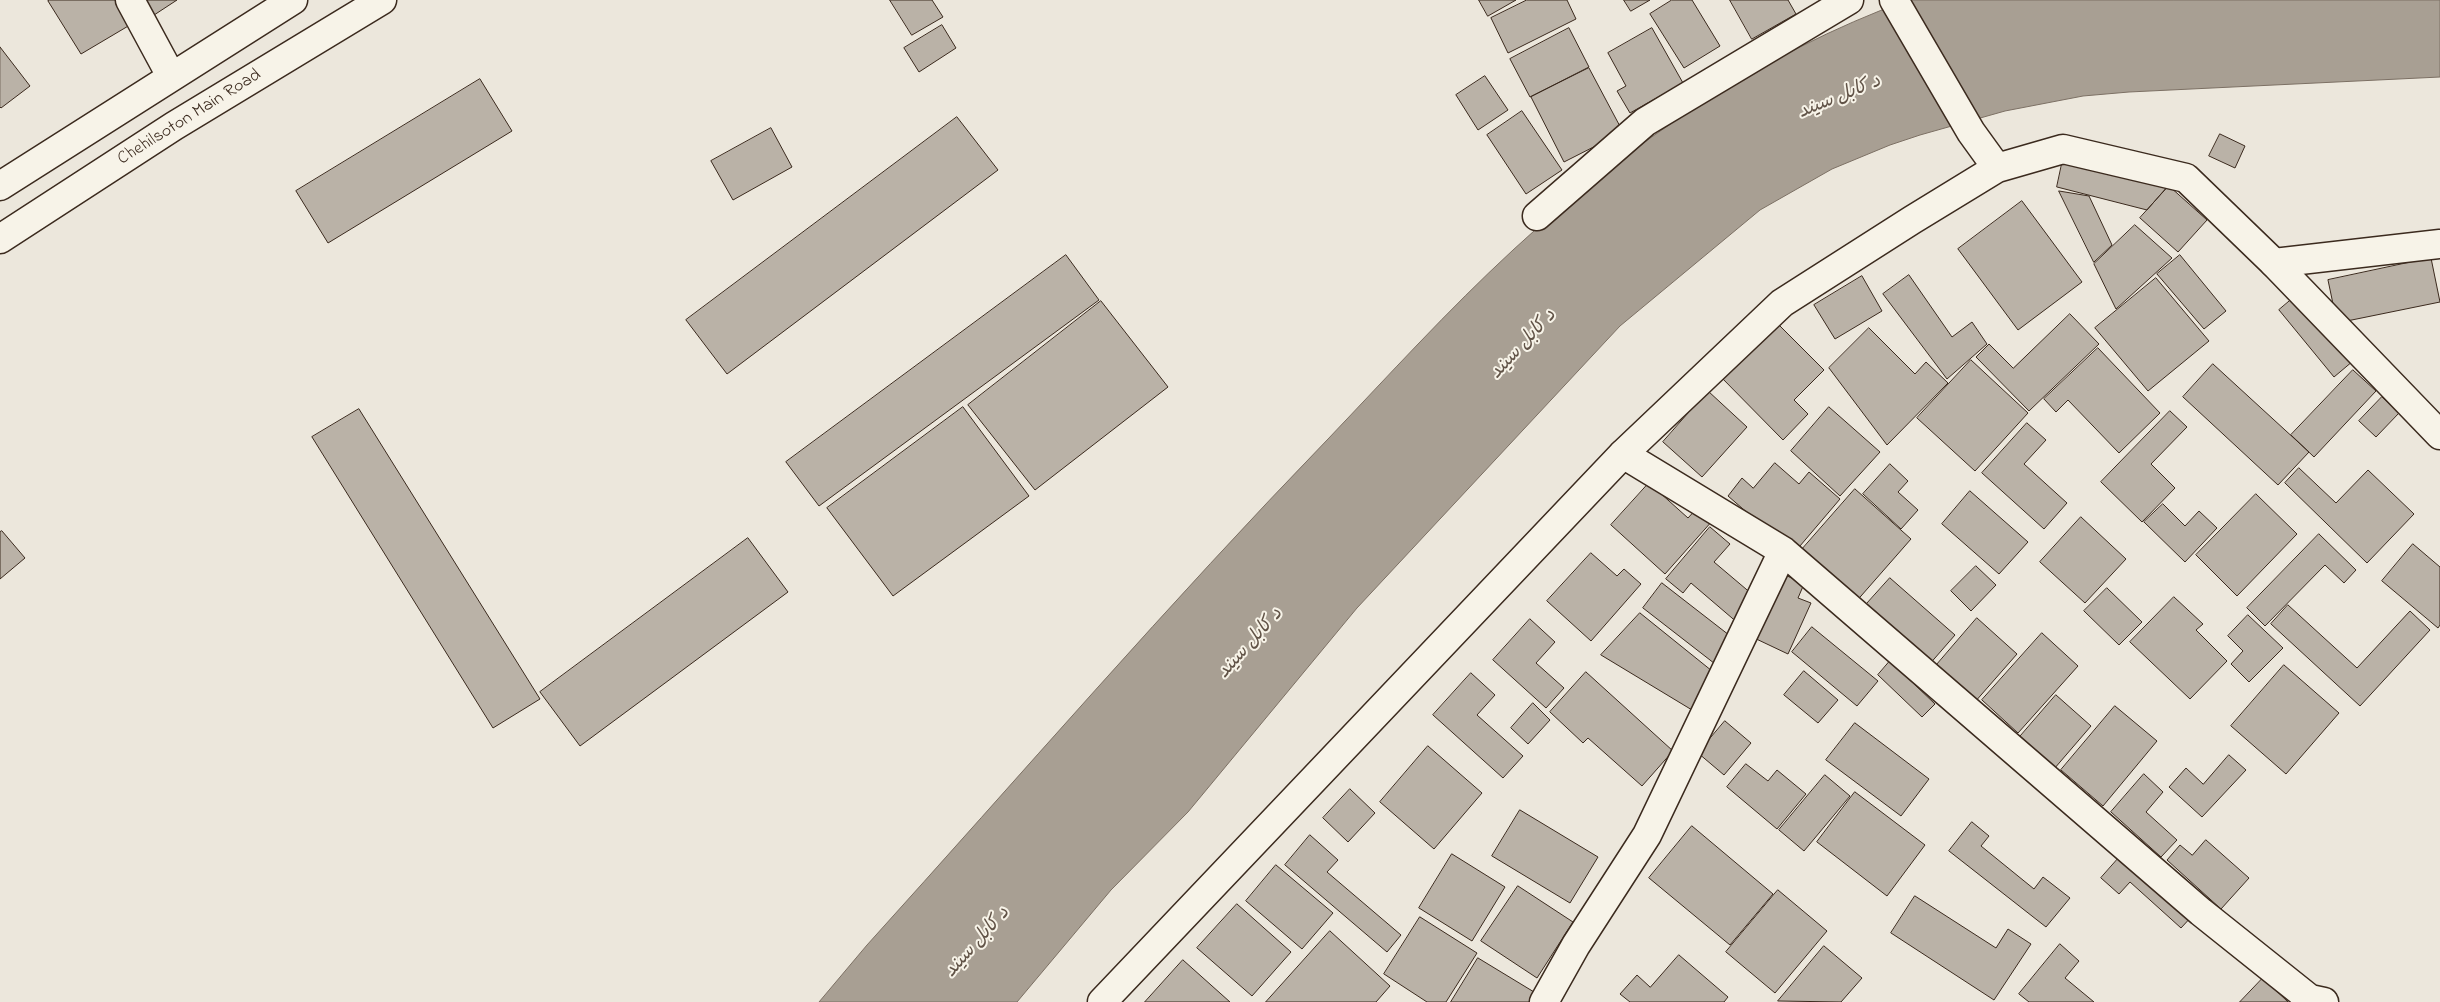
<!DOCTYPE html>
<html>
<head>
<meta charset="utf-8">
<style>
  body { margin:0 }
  canvas { display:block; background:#ece7dc }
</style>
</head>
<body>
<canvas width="2440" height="1002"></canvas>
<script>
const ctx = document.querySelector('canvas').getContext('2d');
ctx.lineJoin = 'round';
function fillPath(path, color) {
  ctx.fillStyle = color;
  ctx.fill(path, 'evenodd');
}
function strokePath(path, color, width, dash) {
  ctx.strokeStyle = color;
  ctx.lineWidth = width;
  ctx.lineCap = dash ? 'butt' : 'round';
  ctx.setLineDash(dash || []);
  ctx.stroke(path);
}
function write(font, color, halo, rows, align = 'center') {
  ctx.font = font + ' "Indie Flower","Playpen Sans Arabic",sans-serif';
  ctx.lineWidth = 4;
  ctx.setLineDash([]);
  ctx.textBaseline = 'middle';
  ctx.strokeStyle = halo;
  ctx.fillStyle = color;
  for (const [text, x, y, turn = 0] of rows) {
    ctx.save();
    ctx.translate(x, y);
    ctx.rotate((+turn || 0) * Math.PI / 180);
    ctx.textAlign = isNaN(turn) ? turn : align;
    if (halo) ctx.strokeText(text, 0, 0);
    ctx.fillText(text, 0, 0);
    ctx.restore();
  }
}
const water = new Path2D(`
  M 1908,0 L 2440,0 L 2440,77 L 2129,92 L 2083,96 L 2005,111 L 1920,135 L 1890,145 L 1832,169 L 1760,210 L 1620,326 L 1357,608 L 1188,812 L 1111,890 L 1017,1002 L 819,1002 L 867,945 C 1020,776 1169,603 1328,439 C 1389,375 1448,310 1513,250 C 1628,144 1760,54 1908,0 Z`);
const building = new Path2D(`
  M 50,0 L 121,0 L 135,22 L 81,54 L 48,1 Z
  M 136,0 L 177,0 L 148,19 Z
  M 890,0 L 932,0 L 943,17 L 912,35 Z
  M 1479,0 L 1516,0 L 1488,16 Z
  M 1527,0 L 1567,0 L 1576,19 L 1508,53 L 1491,18 Z
  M 1624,0 L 1650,0 L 1631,11 Z
  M 1672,0 L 1692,0 L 1720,46 L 1684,68 L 1650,14 Z
  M 1730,0 L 1788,0 L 1796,14 L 1752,39 Z
  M 942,25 L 956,48 L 919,72 L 904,48 Z
  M 1569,28 L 1589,67 L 1530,97 L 1510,59 Z
  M 1652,28 L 1683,83 L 1630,113 L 1617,91 L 1626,86 L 1608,53 Z
  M 0,47 L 30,86 L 1,108 L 0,107 Z
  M 1589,68 L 1623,132 L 1564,162 L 1531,97 Z
  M 1485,76 L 1508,110 L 1478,130 L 1456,95 Z
  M 480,79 L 512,131 L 328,243 L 296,191 Z
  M 1522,111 L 1562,170 L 1526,194 L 1487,135 Z
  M 957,117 L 998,170 L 727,374 L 686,320 Z
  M 771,128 L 792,167 L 733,200 L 711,161 Z
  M 2220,134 L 2245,146 L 2235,168 L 2209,156 Z
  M 2063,159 L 2167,187 L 2147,210 L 2057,187 Z
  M 2169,186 L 2207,220 L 2178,252 L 2140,218 Z
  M 2059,191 L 2089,196 L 2112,245 L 2094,262 Z
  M 2022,201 L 2082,282 L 2018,330 L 1958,249 Z
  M 2135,225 L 2172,258 L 2116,309 L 2094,264 Z
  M 1066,255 L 1099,300 L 819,506 L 786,462 Z
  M 2180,255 L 2226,311 L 2204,329 L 2157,274 Z
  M 2431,258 L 2440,302 L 2337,323 L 2328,280 Z
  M 1909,275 L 1952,337 L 1972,322 L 1987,344 L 1947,379 L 1883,294 Z
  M 1862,276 L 1882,311 L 1835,339 L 1814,305 Z
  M 2156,278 L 2209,341 L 2148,391 L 2095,328 Z
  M 2298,294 L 2353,361 L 2334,377 L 2279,310 Z
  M 1101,301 L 1168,387 L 1035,490 L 968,405 Z
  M 2070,314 L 2099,344 L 2029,411 L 1976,357 L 1989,344 L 2013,368 Z
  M 1774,320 L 1824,370 L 1794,400 L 1808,414 L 1783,440 L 1719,375 Z
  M 1869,328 L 1915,374 L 1926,362 L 1948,383 L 1887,445 L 1829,368 Z
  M 2098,348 L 2160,413 L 2119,453 L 2068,400 L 2056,412 L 2044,399 Z
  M 1971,360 L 2028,413 L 1975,471 L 1917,418 Z
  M 2213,364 L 2309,452 L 2278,485 L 2183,397 Z
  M 2353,370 L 2376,391 L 2314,457 L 2291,435 Z
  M 1708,391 L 1747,427 L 1702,477 L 1663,442 Z
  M 2382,397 L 2399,413 L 2376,437 L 2359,421 Z
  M 963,407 L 1029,496 L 893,596 L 827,508 Z
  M 1829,407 L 1880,452 L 1840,496 L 1791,451 Z
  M 359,409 L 540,699 L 493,728 L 312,437 Z
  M 2170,411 L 2187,427 L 2151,464 L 2175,488 L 2142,522 L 2101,482 Z
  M 2027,423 L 2046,440 L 2024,464 L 2067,503 L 2044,529 L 1982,473 Z
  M 1775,463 L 1799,484 L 1809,472 L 1840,499 L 1794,553 L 1728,496 L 1742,478 L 1753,488 Z
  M 1890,464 L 1908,481 L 1898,492 L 1918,510 L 1901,529 L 1863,494 Z
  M 2299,468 L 2336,503 L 2368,470 L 2414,514 L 2367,563 L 2285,483 Z
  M 1649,483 L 1688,518 L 1698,507 L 1713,520 L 1665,574 L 1611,525 Z
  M 1855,489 L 1911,539 L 1854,604 L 1798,554 Z
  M 1970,491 L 2028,542 L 1999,574 L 1942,524 Z
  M 2256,494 L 2297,534 L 2237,596 L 2196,555 Z
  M 2163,504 L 2185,526 L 2199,511 L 2217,528 L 2185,562 L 2144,522 Z
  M 2081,517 L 2126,559 L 2085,603 L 2040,562 Z
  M 1710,527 L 1730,544 L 1714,562 L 1759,600 L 1739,624 L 1691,583 L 1683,593 L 1666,579 Z
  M 2,531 L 25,558 L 0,579 L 0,532 Z
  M 2319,534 L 2356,570 L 2344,583 L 2325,565 L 2265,626 L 2247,608 Z
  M 748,538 L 788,592 L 580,746 L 540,692 Z
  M 2413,544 L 2440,567 L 2440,625 L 2438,628 L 2382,581 Z
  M 1591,553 L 1617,576 L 1624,569 L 1641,584 L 1591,641 L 1547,601 Z
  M 1976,566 L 1996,585 L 1971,611 L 1951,591 Z
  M 1779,572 L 1804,584 L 1798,598 L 1811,603 L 1788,654 L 1750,636 Z
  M 1890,578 L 1955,635 L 1928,666 L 1863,608 Z
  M 1662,583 L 1738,642 L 1719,667 L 1643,608 Z
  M 2107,588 L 2142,622 L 2119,645 L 2084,611 Z
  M 2174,597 L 2203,624 L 2196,630 L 2227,661 L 2190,699 L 2130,642 Z
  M 2288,605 L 2357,668 L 2410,611 L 2430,630 L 2360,706 L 2271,624 Z
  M 1640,613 L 1717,675 L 1697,713 L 1601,655 Z
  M 2248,615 L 2283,648 L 2249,682 L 2231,664 L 2243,651 L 2228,636 Z
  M 1977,618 L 2017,654 L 1974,703 L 1934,668 Z
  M 1530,619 L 1555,642 L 1536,663 L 1564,688 L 1546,708 L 1493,660 Z
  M 1812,627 L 1878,681 L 1857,706 L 1792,652 Z
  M 2042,633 L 2078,666 L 2018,733 L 1982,700 Z
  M 1890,661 L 1935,704 L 1922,717 L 1878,675 Z
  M 2284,665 L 2339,713 L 2286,774 L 2231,726 Z
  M 1804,671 L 1838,700 L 1818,723 L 1784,695 Z
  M 1586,672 L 1673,751 L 1642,786 L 1588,738 L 1583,743 L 1550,712 Z
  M 1471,673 L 1495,695 L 1477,715 L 1523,756 L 1503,778 L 1433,715 Z
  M 2056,695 L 2091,726 L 2054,769 L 2018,739 Z
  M 1533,703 L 1550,720 L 1528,744 L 1511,728 Z
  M 2115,706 L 2157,741 L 2103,806 L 2061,770 Z
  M 1725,721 L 1751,743 L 1724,775 L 1698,753 Z
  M 1855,723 L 1929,779 L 1901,816 L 1826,760 Z
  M 1428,746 L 1482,793 L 1434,849 L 1380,802 Z
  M 2229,755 L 2246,770 L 2202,817 L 2169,787 L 2186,768 L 2203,784 Z
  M 1746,764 L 1768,781 L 1777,770 L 1806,794 L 1777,829 L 1727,787 Z
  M 2144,774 L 2163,792 L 2146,812 L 2177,840 L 2161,857 L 2111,812 Z
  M 1825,775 L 1850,796 L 1804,851 L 1779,830 Z
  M 1350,789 L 1375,813 L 1348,842 L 1323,818 Z
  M 1855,792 L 1925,845 L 1887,896 L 1817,842 Z
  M 1520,810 L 1598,857 L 1570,903 L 1492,856 Z
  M 1972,822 L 1989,836 L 1981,846 L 2034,889 L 2043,877 L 2070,898 L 2046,927 L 1949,851 Z
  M 1692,826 L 1773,894 L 1730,945 L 1649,878 Z
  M 1310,835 L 1338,860 L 1327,872 L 1401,935 L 1387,952 L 1285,865 Z
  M 2206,840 L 2249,878 L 2221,909 L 2167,860 L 2180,845 L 2192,855 Z
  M 2124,852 L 2193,915 L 2181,928 L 2130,882 L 2119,894 L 2101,878 Z
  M 1452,854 L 1505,887 L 1472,941 L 1419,908 Z
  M 1276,865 L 1333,913 L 1302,949 L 1246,901 Z
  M 1518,886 L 1573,922 L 1537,978 L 1481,941 Z
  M 1778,890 L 1827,931 L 1775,993 L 1726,952 Z
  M 1915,896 L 1996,948 L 2008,929 L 2031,944 L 1994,1000 L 1891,933 Z
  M 1237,904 L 1291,952 L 1252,996 L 1197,948 Z
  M 1420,917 L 1477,953 L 1446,1002 L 1427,1002 L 1384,974 Z
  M 1330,931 L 1390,986 L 1376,1002 L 1266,1002 Z
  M 2060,944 L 2079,961 L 2065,978 L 2094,1002 L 2029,1002 L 2019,994 Z
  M 1824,946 L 1862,978 L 1841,1002 L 1778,1001 Z
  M 1679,955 L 1728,997 L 1724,1002 L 1630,1002 L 1620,994 L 1637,975 L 1650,987 Z
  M 1478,958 L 1539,995 L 1535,1002 L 1451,1002 Z
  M 1183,960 L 1230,1002 L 1145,1002 Z
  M 2263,978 L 2288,1002 L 2240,1002 Z`);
const street = new Path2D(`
  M 130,0 L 171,76
  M 1537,216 L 1645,122 L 1849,0
  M 2274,263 L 2440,435
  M 1623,454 L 1783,551 L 2201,912 L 2310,999 L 2324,1002
  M 1544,1002 L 1576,945 L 1647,835 L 1783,551`);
const secondary = new Path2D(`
  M 1894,0 L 1971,132 L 1997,168
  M 0,186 L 293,0
  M 0,239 L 174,126 L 382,0
  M 1102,1002 L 1623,454 L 1782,303 L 1912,220 L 1997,168 L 2063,149 L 2186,178 L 2274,263 L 2440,244`);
const streetNames = [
  ["Chehilsoton Main Road",190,118,-32]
];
const waterNames = [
  ["د کابل سيند",1840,98,-22],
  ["د کابل سيند",1524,345,-47],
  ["د کابل سيند",1251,644,-48],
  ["د کابل سيند",978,943,-48]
];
fillPath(water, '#a89f93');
strokePath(water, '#7c7064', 1);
fillPath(building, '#bab2a7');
strokePath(building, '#3b2a1e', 1);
strokePath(street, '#3b2a1e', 31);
strokePath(secondary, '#3b2a1e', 31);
strokePath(street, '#f7f3e8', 28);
strokePath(secondary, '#f7f3e8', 28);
write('18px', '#3b2a1e', '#f7f3e8', streetNames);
write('italic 19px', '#615347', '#f7f3e8', waterNames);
</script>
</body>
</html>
